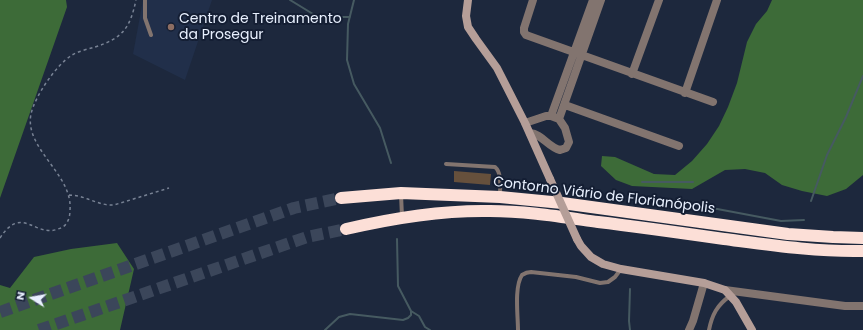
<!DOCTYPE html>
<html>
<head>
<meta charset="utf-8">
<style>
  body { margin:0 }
  #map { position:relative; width:863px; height:330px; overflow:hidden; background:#1d283d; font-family:Poppins,sans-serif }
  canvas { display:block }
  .north { position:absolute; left:12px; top:278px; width:40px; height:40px; -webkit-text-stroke:3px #141e33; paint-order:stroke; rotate:281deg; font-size:11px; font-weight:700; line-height:16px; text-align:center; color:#e8f0fe }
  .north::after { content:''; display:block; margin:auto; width:14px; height:18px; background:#e8f0fe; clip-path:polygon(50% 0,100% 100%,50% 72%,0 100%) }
</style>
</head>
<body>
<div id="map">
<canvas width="863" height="330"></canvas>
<div class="north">N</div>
</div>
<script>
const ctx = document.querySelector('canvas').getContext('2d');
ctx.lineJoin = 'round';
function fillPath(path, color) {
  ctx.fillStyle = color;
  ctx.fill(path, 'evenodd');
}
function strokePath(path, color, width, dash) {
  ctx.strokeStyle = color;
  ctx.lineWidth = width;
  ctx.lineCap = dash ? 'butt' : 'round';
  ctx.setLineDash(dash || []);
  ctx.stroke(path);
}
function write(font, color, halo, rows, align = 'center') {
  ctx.font = font + ' Poppins,sans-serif';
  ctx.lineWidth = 4;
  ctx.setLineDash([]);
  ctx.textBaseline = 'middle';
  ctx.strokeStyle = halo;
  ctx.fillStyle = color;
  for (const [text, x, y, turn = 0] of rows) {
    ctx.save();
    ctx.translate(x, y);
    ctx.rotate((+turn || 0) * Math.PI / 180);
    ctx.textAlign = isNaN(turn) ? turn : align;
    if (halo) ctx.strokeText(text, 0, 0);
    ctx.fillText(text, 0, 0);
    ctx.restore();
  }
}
const built = new Path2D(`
  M 143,0 L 212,0 L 185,80 L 133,54 Z`);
const forest = new Path2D(`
  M 0,0 L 66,0 L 67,7 L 0,198 Z
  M 772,0 L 863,0 L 863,175 L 846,189 L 827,196 L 802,191 L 782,185 L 765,173 L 745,169 L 725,170 L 692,189 L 632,186 L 616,180 L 601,166 L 602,156 L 615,157 L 654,174 L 675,175 L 692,161 L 707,144 L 719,126 L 728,107 L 737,83 L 747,42 L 756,24 L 767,11 Z
  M 117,243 L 134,269 L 120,330 L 0,330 L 0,285 L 10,288 L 34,257 L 71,249 Z`);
const stream = new Path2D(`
  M 290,0 L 313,14 L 321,17 L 350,17
  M 354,0 L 348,24 L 347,60 L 354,84 L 380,128 L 391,163
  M 642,182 L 693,182
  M 811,201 L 827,155 L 846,117 L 863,76
  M 712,208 L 781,221 L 804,220
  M 397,239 L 398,286 L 411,311 L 419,316 L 425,327 L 430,330
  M 630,289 L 629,321 L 630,330
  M 325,330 L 339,317 L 350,314 L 403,320 L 408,318 L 411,315 L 411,311`);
const building = new Path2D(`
  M 454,171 L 491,174 L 490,185 L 454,182 Z`);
const highwayTunnel = new Path2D(`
  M 0,312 L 294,208 L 341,198
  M 39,330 L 307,237 L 346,229`);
const path = new Path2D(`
  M 69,195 C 85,195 98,206 114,205 L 169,188
  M 0,238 C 22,204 35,238 58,229 C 61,228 64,227 66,224 C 69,220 70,215 70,210 C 73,174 24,149 31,114 C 35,96 56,65 72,55 C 79,51 88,49 95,47 C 123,38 130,28 136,0`);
const lane = new Path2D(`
  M 145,0 L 145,18 L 151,35
  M 446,164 L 495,167 C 502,173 500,186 500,195
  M 401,194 L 402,217
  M 518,330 C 518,316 514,287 522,275 C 525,273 528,272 531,272 L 576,277 L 600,283 L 608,282 L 615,277 L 621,269
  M 709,330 C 712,315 717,305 730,296`);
const street = new Path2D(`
  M 533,0 L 524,28 L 524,32 L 526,35 L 713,102
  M 632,74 L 659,0
  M 685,93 L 717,0
  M 565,105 L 679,146
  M 551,116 L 593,0
  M 559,119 L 601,0
  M 525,123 L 546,116 L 551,116 L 559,119 L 565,128 L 569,142 L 566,148 L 560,150 C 548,147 542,134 530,133
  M 725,290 L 845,306 L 863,306
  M 689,330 L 693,321 L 704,283`);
const secondary = new Path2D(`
  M 468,0 L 466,16 L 468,27 L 476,39 L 497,68 L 525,123 L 550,179
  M 577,239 L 581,246 L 591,257 L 603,264 L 621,269 L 704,283 L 725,290 L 736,302 L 752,330`);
const highway = new Path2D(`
  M 341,198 L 401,193 L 500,197 L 562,203 L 788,234 L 833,237 L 863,238
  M 346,229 C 393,218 441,210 490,211 C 526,211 562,217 598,222 C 640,227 682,233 724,239 C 770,245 816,252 863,251`);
const secondaryBridge = new Path2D(`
  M 550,179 L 577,239`);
const markers = [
  [171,27,4,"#8d6e63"]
];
const poiNames = [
  ["Centro de Treinamento",179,19],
  ["da Prosegur",179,35]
];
const streetNames = [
  ["Contorno Viário de Florianópolis",604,196,7]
];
fillPath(built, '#212f4a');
fillPath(forest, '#3d6b38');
strokePath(stream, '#465a61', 2);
fillPath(building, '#66503c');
strokePath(highwayTunnel, '#3b465a', 12, [12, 6]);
strokePath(path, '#788294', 1.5, [3, 3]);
strokePath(lane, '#82746f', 4);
strokePath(street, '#82746f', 8);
strokePath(secondary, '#b59e98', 8);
strokePath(highway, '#fcdfd7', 12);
strokePath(secondaryBridge, '#b59e98', 8);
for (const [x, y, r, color] of markers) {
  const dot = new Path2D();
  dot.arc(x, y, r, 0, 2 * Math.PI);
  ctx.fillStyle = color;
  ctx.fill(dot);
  strokePath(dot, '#141e33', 1.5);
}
write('14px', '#e8f0fe', '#141e33', poiNames, 'left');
write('14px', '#e8f0fe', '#141e33', streetNames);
</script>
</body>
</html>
